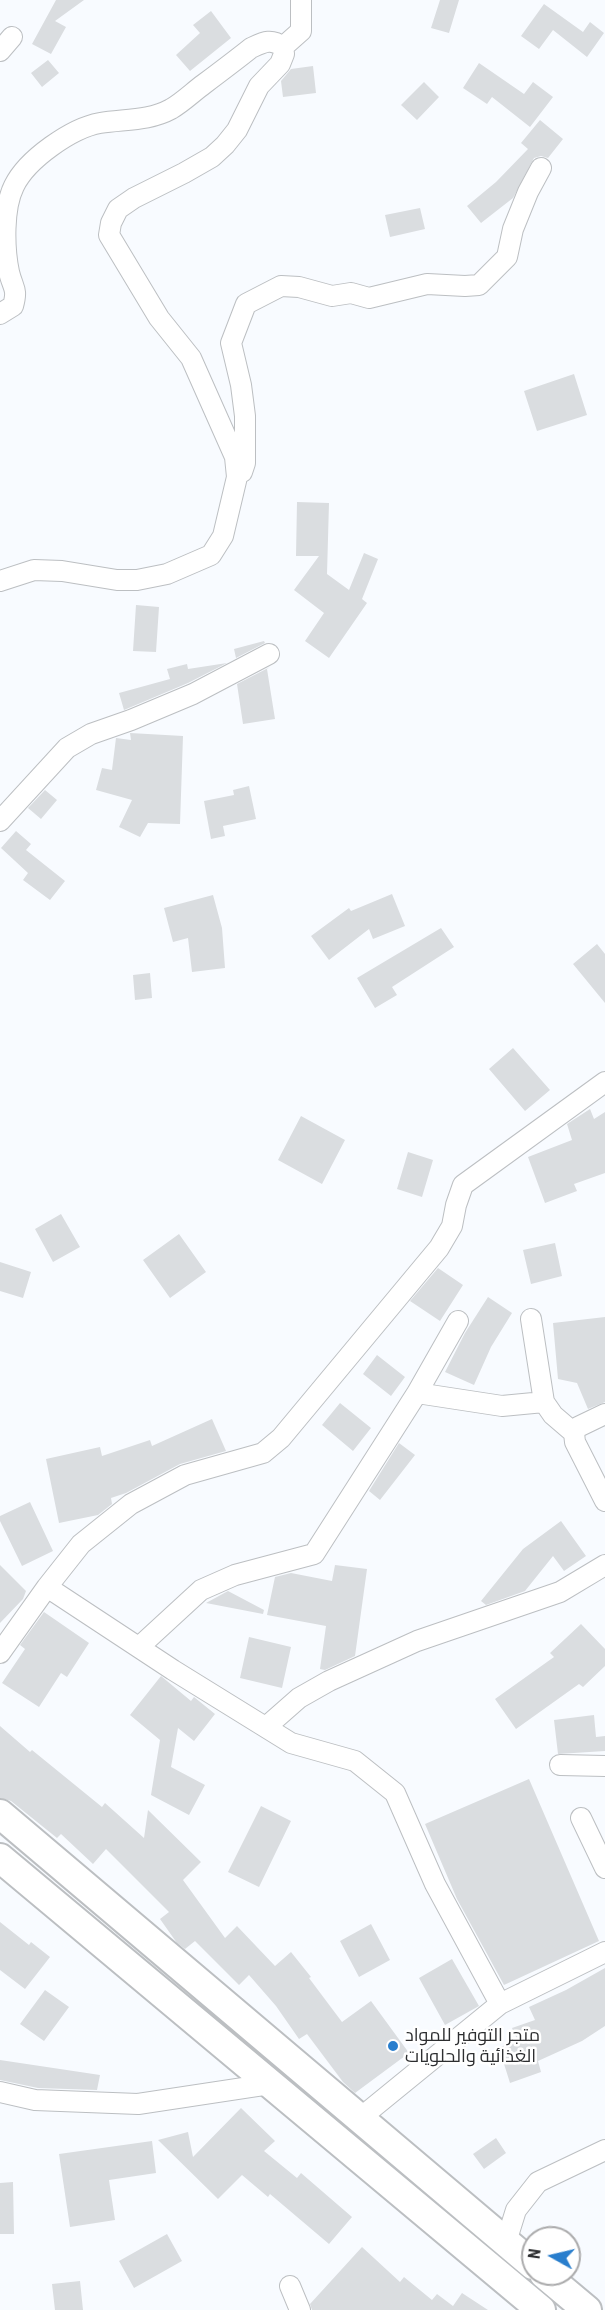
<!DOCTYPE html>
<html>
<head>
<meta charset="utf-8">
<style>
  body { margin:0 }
  #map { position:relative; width:605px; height:2310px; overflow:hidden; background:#f8fbff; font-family:"Roboto Condensed",sans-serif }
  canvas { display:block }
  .north { position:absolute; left:521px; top:2226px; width:60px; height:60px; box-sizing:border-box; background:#fff; border:2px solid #ababac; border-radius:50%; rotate:278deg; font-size:16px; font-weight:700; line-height:24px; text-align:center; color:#2d2e30 }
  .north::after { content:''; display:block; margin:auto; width:21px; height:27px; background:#297ecd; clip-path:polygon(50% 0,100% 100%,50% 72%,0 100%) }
</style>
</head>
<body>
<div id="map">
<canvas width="605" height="2310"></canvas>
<div class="north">N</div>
</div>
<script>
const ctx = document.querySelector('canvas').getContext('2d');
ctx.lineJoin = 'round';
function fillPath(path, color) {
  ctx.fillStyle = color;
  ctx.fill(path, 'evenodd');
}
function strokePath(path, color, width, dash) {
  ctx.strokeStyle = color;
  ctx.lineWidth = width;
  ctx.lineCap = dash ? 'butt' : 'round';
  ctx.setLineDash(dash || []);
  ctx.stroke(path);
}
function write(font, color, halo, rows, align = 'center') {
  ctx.font = font + ' "Roboto Condensed",Cairo,sans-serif';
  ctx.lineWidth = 5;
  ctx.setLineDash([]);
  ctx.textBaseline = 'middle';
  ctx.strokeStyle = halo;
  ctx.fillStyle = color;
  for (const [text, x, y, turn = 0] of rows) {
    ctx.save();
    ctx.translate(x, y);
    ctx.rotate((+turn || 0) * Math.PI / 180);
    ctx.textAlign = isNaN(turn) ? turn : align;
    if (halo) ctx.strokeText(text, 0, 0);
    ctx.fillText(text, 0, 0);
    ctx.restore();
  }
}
const building = new Path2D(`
  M 56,0 L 84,0 L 55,21 L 66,27 L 51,54 L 32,44 Z
  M 440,0 L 459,0 L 449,33 L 431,28 Z
  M 544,4 L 583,32 L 590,22 L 604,33 L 587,57 L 553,30 L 539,49 L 521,36 Z
  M 211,11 L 231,38 L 190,71 L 176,55 L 200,33 L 193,25 Z
  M 48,60 L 59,73 L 42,87 L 31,73 Z
  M 479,63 L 524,94 L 533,82 L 553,97 L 530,127 L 492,97 L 487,104 L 463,88 Z
  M 313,66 L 316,93 L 283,97 L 281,81 L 291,69 Z
  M 424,82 L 439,97 L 417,120 L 401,105 Z
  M 540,120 L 563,139 L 548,158 L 541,156 L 534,158 L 513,198 L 481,223 L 467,206 L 496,182 L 528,149 L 521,143 Z
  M 420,208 L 425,229 L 390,237 L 385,215 Z
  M 574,374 L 587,415 L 537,431 L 524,391 Z
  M 297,502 L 329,503 L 327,574 L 349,590 L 364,553 L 378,559 L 362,599 L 367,603 L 329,658 L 305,641 L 324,613 L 294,590 L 319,556 L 296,556 Z
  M 136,605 L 159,607 L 156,652 L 133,651 Z
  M 264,641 L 265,643 L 236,658 L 234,649 Z
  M 227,663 L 188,683 L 124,710 L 119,693 L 170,679 L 167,669 L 187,664 L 188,669 Z
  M 270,667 L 267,669 L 275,719 L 243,724 L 237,684 Z
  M 130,733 L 183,736 L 180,824 L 148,823 L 140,837 L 119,827 L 132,800 L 96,790 L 102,768 L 112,770 L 116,738 L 131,740 Z
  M 249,786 L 256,819 L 223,826 L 225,836 L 211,839 L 204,801 L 234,795 L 233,790 Z
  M 45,790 L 57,800 L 41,819 L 28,808 Z
  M 16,831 L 31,844 L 26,850 L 65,881 L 50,900 L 23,880 L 28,873 L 1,848 Z
  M 392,894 L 405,926 L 373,939 L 369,929 L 329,960 L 311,936 L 349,908 L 351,911 Z
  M 213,895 L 222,928 L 225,968 L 192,972 L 188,938 L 173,942 L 164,908 Z
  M 441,928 L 454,947 L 392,987 L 397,995 L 375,1008 L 357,978 Z
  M 597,944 L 605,954 L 605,1003 L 573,964 Z
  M 150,973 L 152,998 L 135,1000 L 133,975 Z
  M 513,1048 L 550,1090 L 525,1111 L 489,1069 Z
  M 590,1109 L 594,1119 L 605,1112 L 605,1173 L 574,1184 L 577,1191 L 545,1203 L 528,1157 L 572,1140 L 567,1124 Z
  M 301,1116 L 345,1140 L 322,1184 L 278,1160 Z
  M 408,1152 L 433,1160 L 422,1197 L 397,1189 Z
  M 61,1214 L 80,1247 L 53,1262 L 35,1229 Z
  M 179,1234 L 206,1272 L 170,1298 L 143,1260 Z
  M 555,1243 L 562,1276 L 531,1284 L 523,1250 Z
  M 0,1262 L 31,1272 L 23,1298 L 0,1291 Z
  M 438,1268 L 463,1285 L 440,1321 L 410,1301 Z
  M 488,1297 L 512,1313 L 491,1347 L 474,1385 L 445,1372 L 465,1333 Z
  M 605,1317 L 605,1402 L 588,1409 L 577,1383 L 558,1379 L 553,1323 Z
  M 377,1355 L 405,1377 L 391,1396 L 363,1374 Z
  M 340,1403 L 371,1428 L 353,1451 L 322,1425 Z
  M 212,1419 L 226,1451 L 180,1464 L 126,1493 L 111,1498 L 112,1504 L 98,1515 L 59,1523 L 46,1459 L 100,1447 L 102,1456 L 150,1440 L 152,1446 Z
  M 399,1443 L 415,1455 L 380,1500 L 369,1491 Z
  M 30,1502 L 53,1551 L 22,1566 L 0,1521 L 0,1516 Z
  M 561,1521 L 586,1556 L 564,1571 L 553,1556 L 525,1591 L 486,1605 L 481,1601 L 523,1549 Z
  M 0,1565 L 26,1591 L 23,1599 L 0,1623 Z
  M 335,1565 L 367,1569 L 355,1656 L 325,1670 L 320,1669 L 326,1626 L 267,1615 L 275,1577 L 291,1573 L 332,1581 Z
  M 228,1591 L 264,1610 L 263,1614 L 206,1603 Z
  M 44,1612 L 89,1643 L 67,1677 L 61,1673 L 39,1707 L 2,1683 L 25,1649 L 20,1645 Z
  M 581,1624 L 605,1649 L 605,1666 L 583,1687 L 579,1684 L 516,1729 L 495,1699 L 554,1657 L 550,1653 Z
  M 249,1637 L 291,1647 L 282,1688 L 240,1678 Z
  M 161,1676 L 191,1701 L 194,1697 L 215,1714 L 194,1741 L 178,1728 L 171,1767 L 205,1785 L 189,1815 L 151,1795 L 160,1740 L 130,1715 Z
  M 594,1715 L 596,1737 L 605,1736 L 605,1751 L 558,1754 L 554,1720 Z
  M 0,1726 L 30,1752 L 32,1750 L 102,1807 L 105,1803 L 144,1838 L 148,1810 L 201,1862 L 183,1880 L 225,1938 L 237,1926 L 275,1966 L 291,1952 L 311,1977 L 309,1978 L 342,2022 L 371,2001 L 409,2053 L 355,2093 L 343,2082 L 307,2034 L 299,2039 L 276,2006 L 249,1975 L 239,1985 L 195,1941 L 185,1949 L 177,1943 L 160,1919 L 169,1912 L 106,1849 L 93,1864 L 61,1834 L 57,1838 L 11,1801 L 0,1798 Z
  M 529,1779 L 599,1941 L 504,1985 L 457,1899 L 425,1824 Z
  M 261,1806 L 291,1821 L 259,1887 L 228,1872 Z
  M 0,1922 L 29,1945 L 31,1942 L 50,1957 L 25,1989 L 0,1970 Z
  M 371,1924 L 390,1960 L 359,1977 L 340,1941 Z
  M 452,1959 L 479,2006 L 445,2025 L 419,1978 Z
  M 605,1968 L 605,2026 L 582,2041 L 538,2061 L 541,2072 L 510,2083 L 499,2048 L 517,2039 L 512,2028 L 535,2020 L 529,2007 L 566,1990 Z
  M 45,1990 L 69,2007 L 44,2041 L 20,2024 Z
  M 0,2060 L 100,2075 L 97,2090 L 38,2088 L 0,2080 Z
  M 241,2108 L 275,2141 L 264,2151 L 297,2178 L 301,2173 L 352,2217 L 329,2244 L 270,2194 L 268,2197 L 242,2175 L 218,2199 L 158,2140 L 188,2132 L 193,2157 Z
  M 496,2138 L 506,2153 L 484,2169 L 473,2154 Z
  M 152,2141 L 156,2173 L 109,2180 L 115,2220 L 70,2227 L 59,2154 Z
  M 13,2182 L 14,2234 L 0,2234 L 0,2183 Z
  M 167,2234 L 182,2261 L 134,2288 L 119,2261 Z
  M 362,2247 L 400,2282 L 404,2277 L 432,2300 L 437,2294 L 453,2306 L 462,2293 L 488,2310 L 312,2310 L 310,2304 Z
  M 80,2281 L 83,2310 L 55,2310 L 52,2284 Z`);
const minor = new Path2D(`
  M 0,51 L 12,37
  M 0,314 L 13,306 C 18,288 13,289 9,272 C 4,248 3,208 14,186 C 27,159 72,128 100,123 C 125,119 149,121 171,109 C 183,102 193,92 204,84 C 220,72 236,60 251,48 C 264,42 271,38 283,47
  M 242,472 L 245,463 L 245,416 L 241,385 L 231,343 L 246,304 L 281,286 L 299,287 L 332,296 L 351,293 L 369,298 L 427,284 L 465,286 L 479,285 L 507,257 L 513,229 L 528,192 L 541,168
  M 0,581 L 34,570 L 62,571 L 117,580 L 137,580 L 167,574 L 211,555 L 223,536 L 237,477 L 235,457 L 191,358 L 159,318 L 109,235 L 111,223 L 118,209 L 134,198 L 184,173 L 212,157 L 225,145 L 237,130 L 259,86 L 280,64 L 284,54 L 283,47 L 301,31 L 301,0
  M 0,821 L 67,748 L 91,734 L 131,720 L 193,694 L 269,654
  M 531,1319 L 544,1402 L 553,1415 L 574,1433 L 575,1442 L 605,1501
  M 417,1393 L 502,1406 L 544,1402
  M 574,1433 L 578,1427 L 605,1414
  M 47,1587 L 173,1670 L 291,1743 L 355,1761 L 395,1793 L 435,1884 L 500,2004
  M 139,1647 L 201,1590 L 235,1575 L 314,1554 L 417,1393 L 458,1321
  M 0,1653 L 47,1587 L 81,1544 L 131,1504 L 185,1475 L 263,1453 L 281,1438 L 439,1248 L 452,1226 L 456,1205 L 463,1185 L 605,1082
  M 266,1727 L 299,1698 L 329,1681 L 417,1641 L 560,1592 L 605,1565
  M 560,1765 L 605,1766
  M 581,1818 L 605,1868
  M 0,2092 L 35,2100 L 138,2104 L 270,2084
  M 359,2119 L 500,2004 L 605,1952
  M 506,2242 L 516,2210 L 538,2182 L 605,2150
  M 290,2286 L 300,2310`);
const secondary = new Path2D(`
  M 0,1814 L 533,2265
  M 0,1858 L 541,2310
  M 544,2274 L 587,2310`);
const markers = [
  [393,2046,6,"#297ecd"]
];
const poiNames = [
  ["متجر التوفير للمواد",405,2036],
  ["الغذائية والحلويات",405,2057]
];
fillPath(building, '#dadde0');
strokePath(minor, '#bcbfc2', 22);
strokePath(secondary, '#bcbfc2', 32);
strokePath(minor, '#fff', 20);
strokePath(secondary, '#fff', 28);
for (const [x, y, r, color] of markers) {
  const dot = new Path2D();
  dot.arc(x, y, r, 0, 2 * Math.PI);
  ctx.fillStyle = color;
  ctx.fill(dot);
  strokePath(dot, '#fff', 2);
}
write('18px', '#2d2e30', '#fff', poiNames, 'left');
</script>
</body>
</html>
